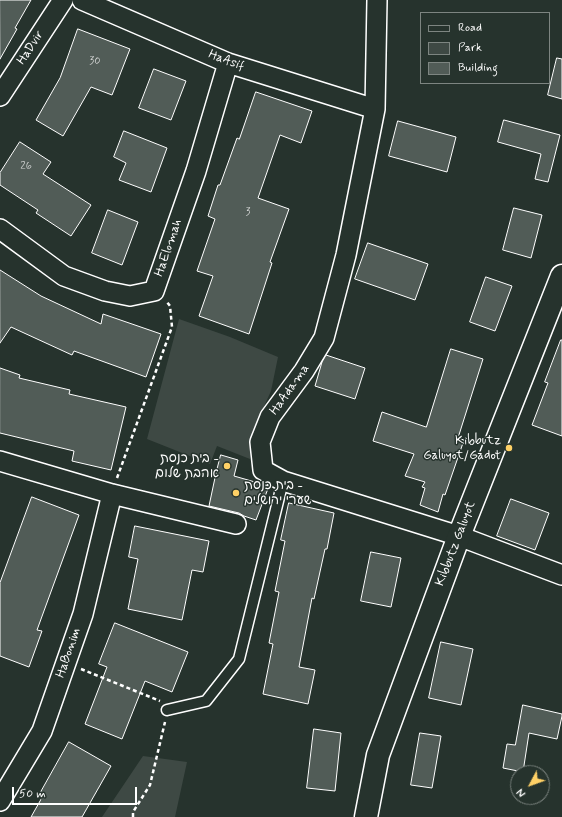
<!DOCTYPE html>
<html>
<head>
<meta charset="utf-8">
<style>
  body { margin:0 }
  #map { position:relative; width:562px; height:817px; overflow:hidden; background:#26332d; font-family:Mynerve,sans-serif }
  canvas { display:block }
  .legend { position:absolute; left:420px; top:12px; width:130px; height:72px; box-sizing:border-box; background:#26332d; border:1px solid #7d8581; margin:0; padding:5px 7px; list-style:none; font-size:12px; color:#fff }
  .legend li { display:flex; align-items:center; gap:8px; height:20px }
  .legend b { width:20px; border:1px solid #7d8581 }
  .north { position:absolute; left:510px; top:765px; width:40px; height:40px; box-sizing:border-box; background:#26332d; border:1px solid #7d8581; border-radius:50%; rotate:229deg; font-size:11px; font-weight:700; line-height:16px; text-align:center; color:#fff }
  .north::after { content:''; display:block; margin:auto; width:14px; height:18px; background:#ffd166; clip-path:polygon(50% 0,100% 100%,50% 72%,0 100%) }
  .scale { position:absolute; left:12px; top:787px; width:125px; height:18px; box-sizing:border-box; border:2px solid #fff; border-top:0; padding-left:5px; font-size:12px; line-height:14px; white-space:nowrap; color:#fff; -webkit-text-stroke:3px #26332d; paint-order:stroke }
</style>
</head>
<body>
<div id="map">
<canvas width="562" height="817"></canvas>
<ul class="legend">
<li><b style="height:5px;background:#26332d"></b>Road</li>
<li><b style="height:11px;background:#3e4944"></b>Park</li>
<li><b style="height:11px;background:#515c57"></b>Building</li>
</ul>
<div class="north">N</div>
<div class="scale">50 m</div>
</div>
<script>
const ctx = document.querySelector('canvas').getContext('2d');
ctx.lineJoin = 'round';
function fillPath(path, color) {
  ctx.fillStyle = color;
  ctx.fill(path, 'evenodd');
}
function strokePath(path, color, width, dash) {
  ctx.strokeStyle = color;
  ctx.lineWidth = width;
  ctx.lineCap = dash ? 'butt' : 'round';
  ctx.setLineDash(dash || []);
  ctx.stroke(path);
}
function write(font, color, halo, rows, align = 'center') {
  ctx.font = font + ' Mynerve,"Playpen Sans Hebrew",sans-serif';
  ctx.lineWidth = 3;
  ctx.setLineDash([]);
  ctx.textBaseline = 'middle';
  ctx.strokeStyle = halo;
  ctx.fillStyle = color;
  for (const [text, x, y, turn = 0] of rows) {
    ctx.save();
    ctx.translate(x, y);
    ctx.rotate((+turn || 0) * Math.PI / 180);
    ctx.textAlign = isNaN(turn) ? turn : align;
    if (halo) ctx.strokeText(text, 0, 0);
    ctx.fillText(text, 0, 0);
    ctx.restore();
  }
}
const green = new Path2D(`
  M 179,319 L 230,337 L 278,357 L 271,391 L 252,433 L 250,459 L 217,446 L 210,464 L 147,439 Z
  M 143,756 L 187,762 L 175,817 L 102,817 Z`);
const building = new Path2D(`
  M 0,0 L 31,0 L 15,28 L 17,29 L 0,59 Z
  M 78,29 L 130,49 L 112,95 L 91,87 L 63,136 L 36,120 L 60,78 Z
  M 557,58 L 562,59 L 562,99 L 548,95 Z
  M 154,69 L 186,81 L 171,120 L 139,108 Z
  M 256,92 L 312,111 L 301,143 L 280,135 L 258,198 L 289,209 L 270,262 L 272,263 L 249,334 L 199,316 L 213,276 L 197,271 L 215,219 L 208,216 L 218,185 L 220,185 L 237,138 L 239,139 Z
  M 504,120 L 560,135 L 548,182 L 535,179 L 541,154 L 498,142 Z
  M 398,121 L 456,137 L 447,172 L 389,156 Z
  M 124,131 L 167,148 L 151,192 L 119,180 L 126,163 L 114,157 Z
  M 20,142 L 51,162 L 43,174 L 91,205 L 71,236 L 36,213 L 38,210 L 0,185 L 0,173 Z
  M 514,208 L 542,215 L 531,258 L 503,250 Z
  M 108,210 L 138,222 L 122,265 L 92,253 Z
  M 368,243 L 428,264 L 415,300 L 355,279 Z
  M 0,270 L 41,296 L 101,324 L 103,314 L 161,334 L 146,377 L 74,351 L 72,355 L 11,327 L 0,343 Z
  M 486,277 L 512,286 L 495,331 L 470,322 Z
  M 561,340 L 562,340 L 562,436 L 532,425 L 548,383 L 545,382 Z
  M 451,349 L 483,359 L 458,438 L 464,440 L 445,495 L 443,494 L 438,512 L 420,505 L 425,488 L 422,487 L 425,482 L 405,476 L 414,454 L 373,441 L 382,412 L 426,427 Z
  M 326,355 L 365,368 L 355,399 L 315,386 L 322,362 Z
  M 0,368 L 20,375 L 19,378 L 70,390 L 69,394 L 126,407 L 111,470 L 72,461 L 74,451 L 0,433 Z
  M 221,455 L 238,460 L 234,476 L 269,486 L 256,520 L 244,516 L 239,513 L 209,506 L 216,473 Z
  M 32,497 L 79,515 L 37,630 L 42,631 L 29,667 L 0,656 L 0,583 Z
  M 511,499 L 549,513 L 535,550 L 497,536 Z
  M 289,503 L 334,513 L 327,549 L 325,549 L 314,599 L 312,598 L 299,667 L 315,670 L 308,704 L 263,694 L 273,644 L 269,643 L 279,592 L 275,591 L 285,541 L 281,540 Z
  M 135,526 L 209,541 L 203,572 L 192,570 L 182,620 L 128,609 L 138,559 L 129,557 Z
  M 371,552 L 401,558 L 391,607 L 361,601 Z
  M 115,623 L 188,652 L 172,692 L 145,681 L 122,739 L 85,724 L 107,667 L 99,664 Z
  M 441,642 L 473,649 L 461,705 L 429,698 Z
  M 523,705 L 562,714 L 562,716 L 557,739 L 529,733 L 523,772 L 503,768 L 507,744 L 515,745 Z
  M 314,729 L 341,733 L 335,791 L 307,788 Z
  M 420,733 L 441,736 L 432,788 L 411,785 Z
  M 69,742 L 111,766 L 82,817 L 31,817 L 44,794 L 41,792 Z`);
const path = new Path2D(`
  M 117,478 L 172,327 L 170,306 L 167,302
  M 81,669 L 160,701
  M 133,817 L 133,812 L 150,785 L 165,722`);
const lane = new Path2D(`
  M 167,710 L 206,701 L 239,659 L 283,481`);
const street = new Path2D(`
  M 82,0 L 228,63 L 375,109
  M 377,0 L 375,109 L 346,255 L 324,338 L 304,371 L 270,417 L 260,442 L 263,470 L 283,481 L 459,536 L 562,575
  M 0,96 L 63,0
  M 0,229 L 64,276 L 105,291 L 130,296 L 154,291 L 196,171 L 228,63
  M 0,461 L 112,494 L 236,524
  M 0,801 L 42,731 L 83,614 L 112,494`);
const secondary = new Path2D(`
  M 366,817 L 378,755 L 459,536 L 562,276`);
const markers = [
  [509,448,4,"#ffd166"],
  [227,466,4,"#ffd166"],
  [236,493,4,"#ffd166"]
];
const numberNames = [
  ["30",95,62],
  ["26",26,167],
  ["3",248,213]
];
const streetNames = [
  ["HaDvir",31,48,-57],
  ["HaAsif",226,61,21],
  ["HaElomah",169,248,-71],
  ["HaAdama",290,390,-55],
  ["Kibbutz Galuyot",456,544,-69],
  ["HaBonim",69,653,-71]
];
const poiNames = [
  ["Kibbutz",501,441],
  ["Galuyot/Gadot",501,456],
  ["בית כנסת -",219,459],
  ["אהבת שלום",219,474],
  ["בית כנסת -",244,486,"left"],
  ["שערי ירושלים",244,501,"left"]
];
fillPath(green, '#3e4944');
fillPath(building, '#515c57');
strokePath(building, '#fff', 1);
strokePath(lane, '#fff', 13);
strokePath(street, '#fff', 22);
strokePath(secondary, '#fff', 25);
strokePath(path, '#fff', 2.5, [4, 3]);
strokePath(lane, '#26332d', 10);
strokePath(street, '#26332d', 19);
strokePath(secondary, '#26332d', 22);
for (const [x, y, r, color] of markers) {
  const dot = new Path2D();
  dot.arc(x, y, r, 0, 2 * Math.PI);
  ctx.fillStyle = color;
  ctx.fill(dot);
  strokePath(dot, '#26332d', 1.5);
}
write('11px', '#d4d6d5', null, numberNames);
write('13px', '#fff', '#26332d', streetNames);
write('13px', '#fff', '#26332d', poiNames, 'right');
</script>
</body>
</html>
